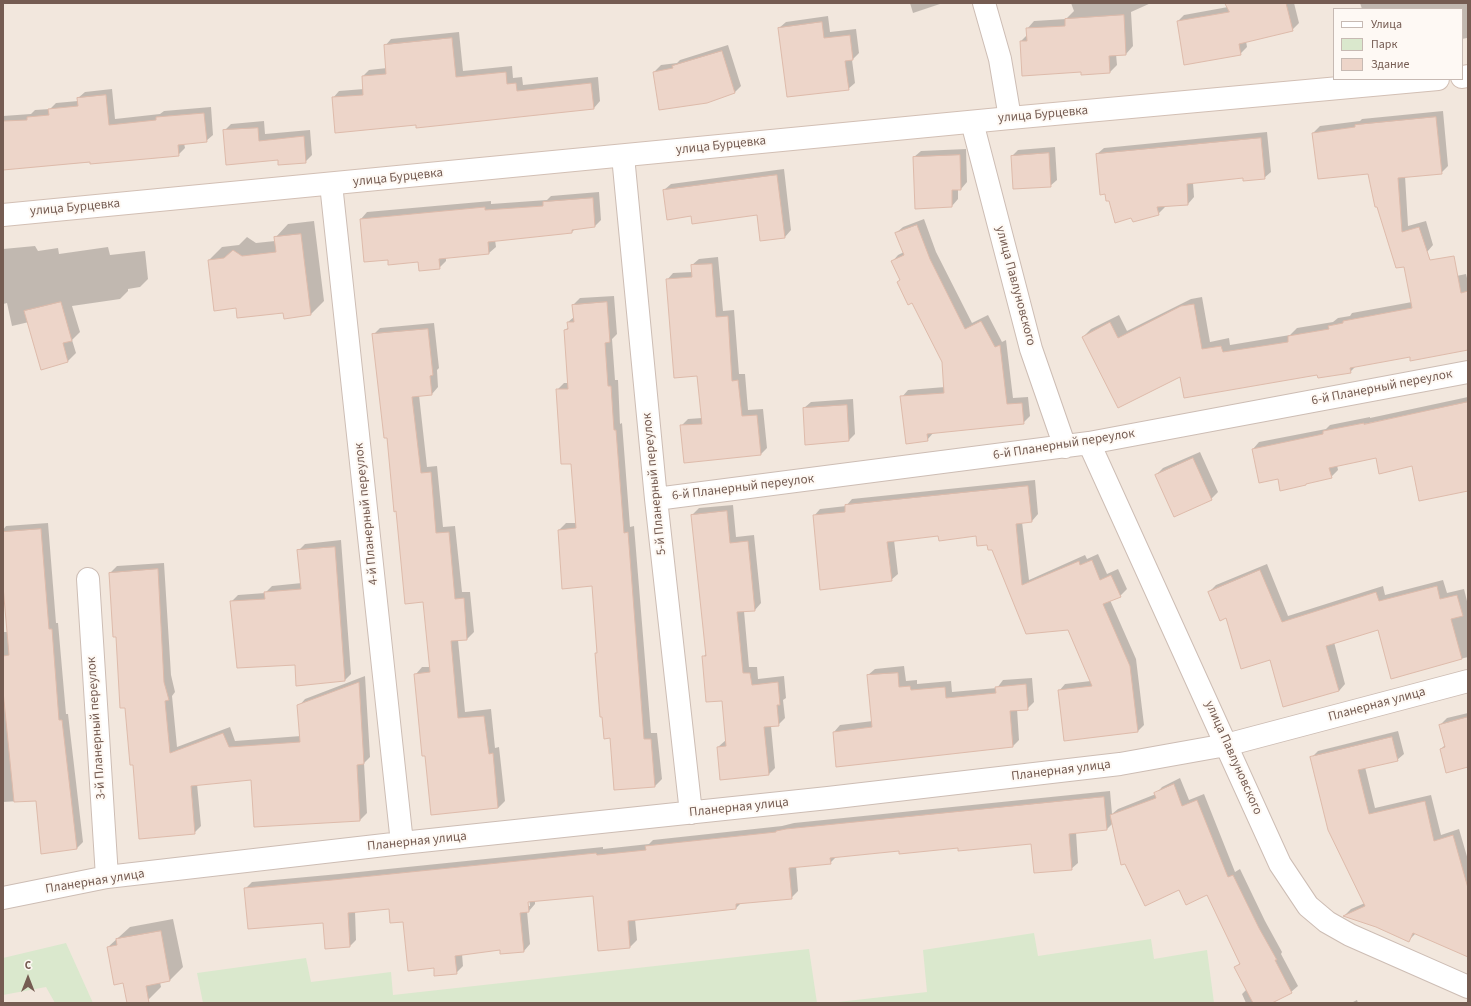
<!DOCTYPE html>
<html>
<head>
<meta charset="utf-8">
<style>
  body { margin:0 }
  #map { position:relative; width:1471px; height:1006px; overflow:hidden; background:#fbf5ee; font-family:"Source Sans 3",sans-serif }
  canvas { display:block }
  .frame { position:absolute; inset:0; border:4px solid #755c52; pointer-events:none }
  .legend { position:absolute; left:1333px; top:8px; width:130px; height:72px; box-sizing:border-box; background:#fef9f4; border:1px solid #c7bab3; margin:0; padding:5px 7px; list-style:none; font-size:12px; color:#755c52 }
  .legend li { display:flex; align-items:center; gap:8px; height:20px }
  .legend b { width:20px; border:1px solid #c7bab3 }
  .north { position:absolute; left:8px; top:958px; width:40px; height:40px; -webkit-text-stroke:3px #fef9f4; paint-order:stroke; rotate:0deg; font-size:11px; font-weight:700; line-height:16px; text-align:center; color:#755c52 }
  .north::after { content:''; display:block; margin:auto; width:14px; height:18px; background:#755c52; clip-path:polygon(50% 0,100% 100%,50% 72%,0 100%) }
</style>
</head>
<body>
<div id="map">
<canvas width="1471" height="1006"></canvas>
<div class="frame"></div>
<ul class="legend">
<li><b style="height:5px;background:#fff"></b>Улица</li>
<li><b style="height:11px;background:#dae8cd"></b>Парк</li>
<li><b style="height:11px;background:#edd5c9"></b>Здание</li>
</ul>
<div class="north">С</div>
</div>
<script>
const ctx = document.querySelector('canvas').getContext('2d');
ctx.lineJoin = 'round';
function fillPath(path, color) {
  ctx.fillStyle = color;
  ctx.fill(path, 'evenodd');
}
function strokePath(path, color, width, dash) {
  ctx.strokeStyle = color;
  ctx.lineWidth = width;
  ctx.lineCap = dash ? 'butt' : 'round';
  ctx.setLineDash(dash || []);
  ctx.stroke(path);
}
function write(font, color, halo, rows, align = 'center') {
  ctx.font = font + ' "Source Sans 3",sans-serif';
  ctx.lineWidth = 4;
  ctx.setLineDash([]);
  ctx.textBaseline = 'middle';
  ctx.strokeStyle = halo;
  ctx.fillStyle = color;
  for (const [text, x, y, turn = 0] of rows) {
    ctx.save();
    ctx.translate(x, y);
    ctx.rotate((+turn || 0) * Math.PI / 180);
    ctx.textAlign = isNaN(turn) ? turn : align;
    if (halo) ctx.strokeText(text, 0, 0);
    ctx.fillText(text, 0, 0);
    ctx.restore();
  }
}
const residential = new Path2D(`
  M 3,3 L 1468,3 L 1468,1003 L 3,1003 ZM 1334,9 L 1462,9 L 1462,79 L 1334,79 Z`);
const green = new Path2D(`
  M 1034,933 L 1038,956 L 1151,939 L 1154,959 L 1207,950 L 1214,1003 L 829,1003 L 927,992 L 923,950 Z
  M 66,943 L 93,1003 L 55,1003 L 46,987 L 3,995 L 3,958 Z
  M 809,949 L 817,1003 L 203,1003 L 197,973 L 306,958 L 311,982 L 391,972 L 393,995 Z`);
const shadow = new Path2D(`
  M 910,3 L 943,3 L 913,13 Z
  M 1071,3 L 1151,3 L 1131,12 L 1133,46 L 1126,54 L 1116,54 L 1117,65 L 1110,72 L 1082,71 L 1021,41 L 1027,35 L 1027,29 L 1034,21 L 1066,19 L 1074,11 Z
  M 1226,3 L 1294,3 L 1299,23 L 1292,30 L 1246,41 L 1247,47 L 1240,54 L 1178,21 L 1184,15 L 1228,7 Z
  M 1360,3 L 1468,3 L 1468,48 L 1467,38 L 1462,39 L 1462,9 L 1362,9 Z
  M 828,16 L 830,32 L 856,29 L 859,53 L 852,60 L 855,83 L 848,89 L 779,28 L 786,22 Z
  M 459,32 L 463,71 L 512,66 L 513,78 L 522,77 L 523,85 L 598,77 L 600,101 L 594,108 L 417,124 L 333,98 L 339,91 L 364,89 L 363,76 L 369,70 L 387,68 L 385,46 L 391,39 Z
  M 728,45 L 741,86 L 735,92 L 654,72 L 661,65 L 677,63 L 680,60 Z
  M 112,89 L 115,119 L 160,114 L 164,111 L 211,107 L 213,135 L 206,141 L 184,143 L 185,148 L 178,155 L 3,169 L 3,116 L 31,114 L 35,110 L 50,109 L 56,103 L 78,101 L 78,98 L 85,92 Z
  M 1443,111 L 1448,166 L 1441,173 L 1405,176 L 1408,226 L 1426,221 L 1433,245 L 1427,252 L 1410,256 L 1369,172 L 1313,133 L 1320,126 L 1360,121 L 1362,119 Z
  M 264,121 L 265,134 L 310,130 L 312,155 L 305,162 L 224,131 L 231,124 Z
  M 1267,132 L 1271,172 L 1264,178 L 1244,177 L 1193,183 L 1194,197 L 1188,204 L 1165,206 L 1165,207 L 1158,214 L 1097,154 L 1104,148 Z
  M 1055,147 L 1057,180 L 1050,186 L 1012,156 L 1018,150 Z
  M 966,149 L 967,182 L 961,189 L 958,189 L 958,199 L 952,206 L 914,157 L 921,151 Z
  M 784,169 L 791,230 L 785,237 L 757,214 L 692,215 L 664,190 L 671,184 Z
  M 599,192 L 601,220 L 595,226 L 576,228 L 572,232 L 495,240 L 496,247 L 489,253 L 446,257 L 446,261 L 439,268 L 419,261 L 388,259 L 361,219 L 367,212 L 491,201 L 491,204 L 547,200 L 551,196 Z
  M 924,219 L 936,252 L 972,323 L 988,315 L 1002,342 L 1006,340 L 1013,398 L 1028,397 L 1030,416 L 1023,423 L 934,432 L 927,440 L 902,397 L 908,390 L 945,387 L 943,361 L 892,262 L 898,255 L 904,252 L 896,233 L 903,227 Z
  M 314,221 L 324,301 L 311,314 L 237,307 L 209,260 L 222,247 L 239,245 L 247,237 L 256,243 L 275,241 L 275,238 L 288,224 Z
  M 35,246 L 38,251 L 58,248 L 59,254 L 108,247 L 110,255 L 145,251 L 148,279 L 140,287 L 128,289 L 128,291 L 120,299 L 72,306 L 80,332 L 72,340 L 76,353 L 68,361 L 29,322 L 12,326 L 7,303 L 3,304 L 3,249 Z
  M 718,257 L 723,311 L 734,310 L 739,374 L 745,374 L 748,410 L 763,409 L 767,448 L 760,455 L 681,426 L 688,419 L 702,418 L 698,375 L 667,280 L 673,273 L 692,272 L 692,265 L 699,259 Z
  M 1466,274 L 1468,282 L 1468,349 L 1411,356 L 1356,366 L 1350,372 L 1181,375 L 1083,337 L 1091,329 L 1119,315 L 1127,331 L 1191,299 L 1202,297 L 1210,342 L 1229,338 L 1230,345 L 1290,335 L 1297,328 L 1333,322 L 1338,318 L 1350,316 L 1352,313 L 1412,302 L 1418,284 Z
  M 614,296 L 617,334 L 612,339 L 615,380 L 618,380 L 620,424 L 622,423 L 630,527 L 634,526 L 651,733 L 657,733 L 662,779 L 655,786 L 615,789 L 611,737 L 596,654 L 598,652 L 593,585 L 559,530 L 566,523 L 576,523 L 572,463 L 557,390 L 564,383 L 569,383 L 565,330 L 569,327 L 568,322 L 574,317 L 573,305 L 580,298 Z
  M 434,323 L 439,368 L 437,370 L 438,387 L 432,394 L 419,395 L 427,467 L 437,466 L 443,527 L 455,526 L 462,592 L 470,592 L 474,632 L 467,639 L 458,640 L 465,712 L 491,709 L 495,748 L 499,747 L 505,801 L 498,808 L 426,755 L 416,674 L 422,667 L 430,667 L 424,601 L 397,510 L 373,335 L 380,328 Z
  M 1468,397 L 1468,490 L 1413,465 L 1377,457 L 1337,465 L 1338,470 L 1331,477 L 1279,478 L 1253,449 L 1259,442 L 1326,429 L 1330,425 L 1370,417 L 1370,418 Z
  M 853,399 L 855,434 L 849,440 L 804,408 L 811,402 Z
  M 1200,452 L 1218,492 L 1211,499 L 1156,475 L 1163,468 Z
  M 1035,480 L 1038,514 L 1032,521 L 1022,522 L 1029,580 L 1085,555 L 1087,559 L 1098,554 L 1107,574 L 1118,569 L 1127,589 L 1120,596 L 1110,600 L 1136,659 L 1144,725 L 1138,731 L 1059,691 L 1065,684 L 1091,681 L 1068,629 L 1026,633 L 993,549 L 977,535 L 939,535 L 894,540 L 898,574 L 891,580 L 814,516 L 820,509 L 846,506 L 852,499 Z
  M 733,505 L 736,537 L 754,535 L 761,603 L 755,610 L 744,611 L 749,667 L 757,667 L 758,679 L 784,676 L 786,698 L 783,700 L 785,718 L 778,725 L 771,726 L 775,768 L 769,774 L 718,747 L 726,740 L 723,699 L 703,657 L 707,653 L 692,515 L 699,508 Z
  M 48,523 L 56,623 L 58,623 L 66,714 L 68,714 L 83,842 L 76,849 L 36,800 L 3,802 L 3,632 L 8,632 L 3,572 L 3,530 L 6,526 Z
  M 341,540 L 351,674 L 345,680 L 296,664 L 231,602 L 238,595 L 265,593 L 272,586 L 302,583 L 298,551 L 305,544 Z
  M 164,563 L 171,675 L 175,692 L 172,696 L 177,747 L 230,727 L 235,741 L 301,736 L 299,706 L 305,699 L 365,676 L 370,757 L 364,763 L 367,813 L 360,820 L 255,826 L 252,779 L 197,784 L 201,826 L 194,833 L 134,763 L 117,636 L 110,573 L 117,566 Z
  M 1267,564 L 1288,616 L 1383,586 L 1385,595 L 1443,580 L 1447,593 L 1464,589 L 1468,605 L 1468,657 L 1391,677 L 1378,629 L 1334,642 L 1345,684 L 1339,691 L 1270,659 L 1226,617 L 1209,592 L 1216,585 Z
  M 904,666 L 906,681 L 917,680 L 917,684 L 951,681 L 952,692 L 997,688 L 1003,680 L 1032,678 L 1034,702 L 1027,709 L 1017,709 L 1019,740 L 1013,746 L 837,765 L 834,732 L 840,725 L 873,721 L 868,675 L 875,669 Z
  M 1468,713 L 1468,766 L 1441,749 L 1445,745 L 1440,725 L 1447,718 Z
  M 1398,731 L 1404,754 L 1397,760 L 1365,767 L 1375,808 L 1431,795 L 1441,835 L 1459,829 L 1468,860 L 1468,956 L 1416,933 L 1409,940 L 1376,926 L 1345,915 L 1351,909 L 1365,903 L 1311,758 L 1318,751 Z
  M 1180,778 L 1189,800 L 1204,794 L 1235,872 L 1240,869 L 1265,921 L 1282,952 L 1281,954 L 1298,986 L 1291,992 L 1270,1003 L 1246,1003 L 1242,994 L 1247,989 L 1236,967 L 1241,962 L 1207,893 L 1179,888 L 1113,823 L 1107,829 L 1076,832 L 1078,863 L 1071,869 L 1032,843 L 900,850 L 837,856 L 830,863 L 796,866 L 798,891 L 791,898 L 741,903 L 736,908 L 635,919 L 637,940 L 630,947 L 599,950 L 594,895 L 535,901 L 535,904 L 529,911 L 527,911 L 530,944 L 524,951 L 500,949 L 462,954 L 463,966 L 456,973 L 435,967 L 404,920 L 390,908 L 355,911 L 356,940 L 350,946 L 324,922 L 245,889 L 252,882 L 339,874 L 603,847 L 603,849 L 649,844 L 653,840 L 782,826 L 794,823 L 1110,791 L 1112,814 L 1118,809 L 1156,794 L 1162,787 ZM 527,897 L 529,897 L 530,906 L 528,906 Z
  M 173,919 L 183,967 L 170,980 L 160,982 L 161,987 L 148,1000 L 128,1003 L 124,982 L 108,947 L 130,927 Z
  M 1357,1000 L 1358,1003 L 1351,1003 Z`);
const building = new Path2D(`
  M 1225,3 L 1286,3 L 1293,31 L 1239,44 L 1241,55 L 1184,65 L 1177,21 L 1229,12 Z
  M 1124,15 L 1126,55 L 1109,56 L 1110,73 L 1081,75 L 1081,72 L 1022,76 L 1020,41 L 1027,41 L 1026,28 L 1065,26 L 1065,19 Z
  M 822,22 L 824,38 L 850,35 L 853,60 L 845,61 L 849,90 L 787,97 L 778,28 Z
  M 452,38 L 456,77 L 506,72 L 507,84 L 516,83 L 517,91 L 591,83 L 594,109 L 416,128 L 416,125 L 335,133 L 332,97 L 363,95 L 362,76 L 386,74 L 384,45 Z
  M 722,51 L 735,93 L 707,103 L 659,110 L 653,72 L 673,68 L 672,66 Z
  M 106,95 L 109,125 L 156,120 L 156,117 L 204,113 L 207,142 L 178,145 L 179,156 L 90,164 L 90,162 L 3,170 L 3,121 L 27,120 L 27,117 L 49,115 L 48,109 L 78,106 L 77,98 Z
  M 1436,117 L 1442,174 L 1398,178 L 1402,232 L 1419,227 L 1430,260 L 1454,256 L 1461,293 L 1468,291 L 1468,350 L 1410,361 L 1410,357 L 1350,368 L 1351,373 L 1318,378 L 1317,375 L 1184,398 L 1180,377 L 1118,408 L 1082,337 L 1110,322 L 1118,338 L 1181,306 L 1194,304 L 1202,349 L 1221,346 L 1223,352 L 1288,342 L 1288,336 L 1329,329 L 1328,326 L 1343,323 L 1343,321 L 1412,308 L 1404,267 L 1396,268 L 1377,207 L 1375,207 L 1368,174 L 1318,179 L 1312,133 L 1355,127 L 1355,125 Z
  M 258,128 L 259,141 L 304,136 L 306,163 L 278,165 L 278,160 L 226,165 L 223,130 Z
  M 1261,138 L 1265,179 L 1243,181 L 1243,178 L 1187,184 L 1188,205 L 1157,207 L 1159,215 L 1133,222 L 1131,218 L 1115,223 L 1109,201 L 1106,201 L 1105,194 L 1100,195 L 1096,154 Z
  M 1049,153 L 1051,187 L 1013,189 L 1011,156 Z
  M 960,155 L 961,190 L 952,190 L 952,207 L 915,209 L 913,157 Z
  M 777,175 L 785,238 L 760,241 L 757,215 L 692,224 L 691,216 L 667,220 L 663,190 Z
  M 593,198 L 595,227 L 572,230 L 572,233 L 488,242 L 489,254 L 439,259 L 440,269 L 419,271 L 418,262 L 388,265 L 388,260 L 364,262 L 360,219 L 485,207 L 485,210 L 543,206 L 543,202 Z
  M 917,225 L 930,259 L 965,329 L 981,321 L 995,347 L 1000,345 L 1007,404 L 1022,403 L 1024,424 L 927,434 L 928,441 L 906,444 L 900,396 L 944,393 L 942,362 L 912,303 L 908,305 L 897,282 L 900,280 L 891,261 L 904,255 L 895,233 Z
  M 301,234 L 311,315 L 284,319 L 283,313 L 237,318 L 236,308 L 214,311 L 208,260 L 224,258 L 233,250 L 242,256 L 276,252 L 274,237 Z
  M 712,264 L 716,317 L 728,316 L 732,381 L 738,380 L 742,416 L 757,415 L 761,455 L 684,463 L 680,425 L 702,424 L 697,376 L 674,378 L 666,279 L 692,277 L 691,265 Z
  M 61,302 L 72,341 L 63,343 L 68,362 L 41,370 L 24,311 Z
  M 607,302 L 610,342 L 605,343 L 608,386 L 611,386 L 614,430 L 616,430 L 624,533 L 628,532 L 644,739 L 651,739 L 655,787 L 614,790 L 610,738 L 604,739 L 602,717 L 600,717 L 595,653 L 597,653 L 592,586 L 562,589 L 558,530 L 576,528 L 571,464 L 561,464 L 556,389 L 568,389 L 564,330 L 568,329 L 567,322 L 574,322 L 572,305 Z
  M 428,329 L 433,375 L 430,376 L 432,395 L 412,397 L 421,473 L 431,472 L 436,533 L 449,532 L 455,599 L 464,598 L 467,640 L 451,641 L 458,718 L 484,716 L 489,754 L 493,753 L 498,808 L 431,815 L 425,756 L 422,756 L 414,674 L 430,672 L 423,602 L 405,604 L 396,511 L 394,512 L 387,438 L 384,438 L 372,334 Z
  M 1468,402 L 1468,491 L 1419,501 L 1412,466 L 1379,474 L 1376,458 L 1329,468 L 1332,478 L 1306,484 L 1306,485 L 1280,491 L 1278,479 L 1259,483 L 1252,449 L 1323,434 L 1323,431 L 1364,423 L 1364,424 Z
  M 847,405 L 849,441 L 805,445 L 803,408 Z
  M 1193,458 L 1212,500 L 1174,517 L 1155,475 Z
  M 1028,486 L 1032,522 L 1016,524 L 1022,585 L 1079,561 L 1080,565 L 1092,560 L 1100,580 L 1111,575 L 1121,597 L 1103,604 L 1130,666 L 1138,732 L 1064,741 L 1058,690 L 1092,686 L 1068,630 L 1026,634 L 992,550 L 988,550 L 987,545 L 977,546 L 976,536 L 939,541 L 938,536 L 887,542 L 892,581 L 820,590 L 813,515 L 845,512 L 845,505 Z
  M 727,511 L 730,543 L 748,541 L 755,611 L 737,612 L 743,673 L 750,673 L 752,685 L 778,682 L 780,705 L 777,705 L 779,726 L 764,727 L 769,775 L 720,780 L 717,747 L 726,746 L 722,701 L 706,702 L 702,656 L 706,656 L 691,515 Z
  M 41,529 L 49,629 L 52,629 L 59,720 L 62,720 L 77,849 L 41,854 L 36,801 L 14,802 L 3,691 L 3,656 L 9,655 L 3,586 L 3,532 Z
  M 335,547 L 345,681 L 296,686 L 295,665 L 237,668 L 230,601 L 265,599 L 264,592 L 301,589 L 297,550 Z
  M 158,569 L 164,682 L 169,700 L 165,701 L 170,753 L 223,733 L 229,747 L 300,742 L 297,705 L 359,682 L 364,764 L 357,765 L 360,821 L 254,827 L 251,780 L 191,786 L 195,834 L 139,839 L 133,765 L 130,765 L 125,708 L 120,708 L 116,637 L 113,637 L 109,573 Z
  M 1260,570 L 1282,622 L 1376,592 L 1379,601 L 1437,586 L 1440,599 L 1457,595 L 1463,616 L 1451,619 L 1462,659 L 1391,679 L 1378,630 L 1326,646 L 1339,691 L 1283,707 L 1270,660 L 1241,669 L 1226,618 L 1220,621 L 1208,592 Z
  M 898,673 L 899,687 L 910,686 L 911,690 L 945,687 L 946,698 L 996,693 L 995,687 L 1026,684 L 1028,710 L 1010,711 L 1013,747 L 836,767 L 833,732 L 872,727 L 867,675 Z
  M 1468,717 L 1468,767 L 1446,773 L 1440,749 L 1445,747 L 1439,725 Z
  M 1392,737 L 1398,761 L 1358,770 L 1369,814 L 1425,801 L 1434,841 L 1453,835 L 1468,888 L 1468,957 L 1413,933 L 1409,942 L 1376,927 L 1343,916 L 1365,906 L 1328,830 L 1310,757 Z
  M 1174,784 L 1182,806 L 1197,800 L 1228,877 L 1233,875 L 1259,928 L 1277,960 L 1275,960 L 1292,993 L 1272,1003 L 1253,1003 L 1234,967 L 1240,964 L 1207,895 L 1186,905 L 1179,890 L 1145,906 L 1125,864 L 1121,865 L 1110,815 L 1156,798 L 1154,793 Z
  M 1104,797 L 1107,830 L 1069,834 L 1072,870 L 1034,873 L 1031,844 L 958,851 L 958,848 L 899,854 L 899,851 L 830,858 L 831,864 L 789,868 L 792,899 L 736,904 L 736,909 L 628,921 L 630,948 L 598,951 L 593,896 L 528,902 L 529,912 L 520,913 L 524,952 L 500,954 L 500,950 L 455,956 L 457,974 L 434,976 L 434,968 L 408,971 L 403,922 L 390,923 L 389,909 L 348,913 L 350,947 L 325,949 L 323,923 L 248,929 L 244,888 L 332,880 L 596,853 L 597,855 L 646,850 L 645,846 L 776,832 L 776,831 L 786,829 Z
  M 161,931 L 170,981 L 146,986 L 149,1003 L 127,1003 L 123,983 L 114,985 L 107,947 L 117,945 L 116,939 Z`);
const street = new Path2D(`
  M 984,3 L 1000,59 L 1010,118
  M 972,122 L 1031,349 L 1065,447
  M 623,156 L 656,499 L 691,813
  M 331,184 L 402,843
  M 1089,443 L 1280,864 L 1308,906 L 1327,922 L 1350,935 L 1468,987
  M 656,499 L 1089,443 L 1468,372
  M 88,579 L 107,877
  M 3,898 L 107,877 L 402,843 L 828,798 L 1120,764 L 1226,745 L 1468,681`);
const secondary = new Path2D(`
  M 1462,77 L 1468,76
  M 3,215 L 1010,118 L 1438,79`);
const streetNames = [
  ["улица Бурцевка",1043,115,-5],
  ["улица Бурцевка",721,146,-6],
  ["улица Бурцевка",398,178,-6],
  ["улица Бурцевка",75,208,-5],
  ["улица Павлуновского",1015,286,75],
  ["6-й Планерный переулок",1382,388,-11],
  ["6-й Планерный переулок",1064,445,-9],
  ["5-й Планерный переулок",655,484,-96],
  ["6-й Планерный переулок",743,488,-7],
  ["4-й Планерный переулок",367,514,-96],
  ["Планерная улица",1377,705,-15],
  ["3-й Планерный переулок",97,728,-94],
  ["улица Павлуновского",1233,758,66],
  ["Планерная улица",1061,771,-7],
  ["Планерная улица",739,808,-6],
  ["Планерная улица",417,842,-6],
  ["Планерная улица",95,882,-9]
];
fillPath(residential, '#f2e7dd');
fillPath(green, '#dae8cd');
fillPath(shadow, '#0003');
fillPath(building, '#edd5c9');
strokePath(building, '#debbab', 1);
strokePath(street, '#cdbdb4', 24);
strokePath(secondary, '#d2bfb4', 24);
strokePath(street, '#fff', 22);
strokePath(secondary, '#fff', 22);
write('13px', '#755c52', '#fef9f4', streetNames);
</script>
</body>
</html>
